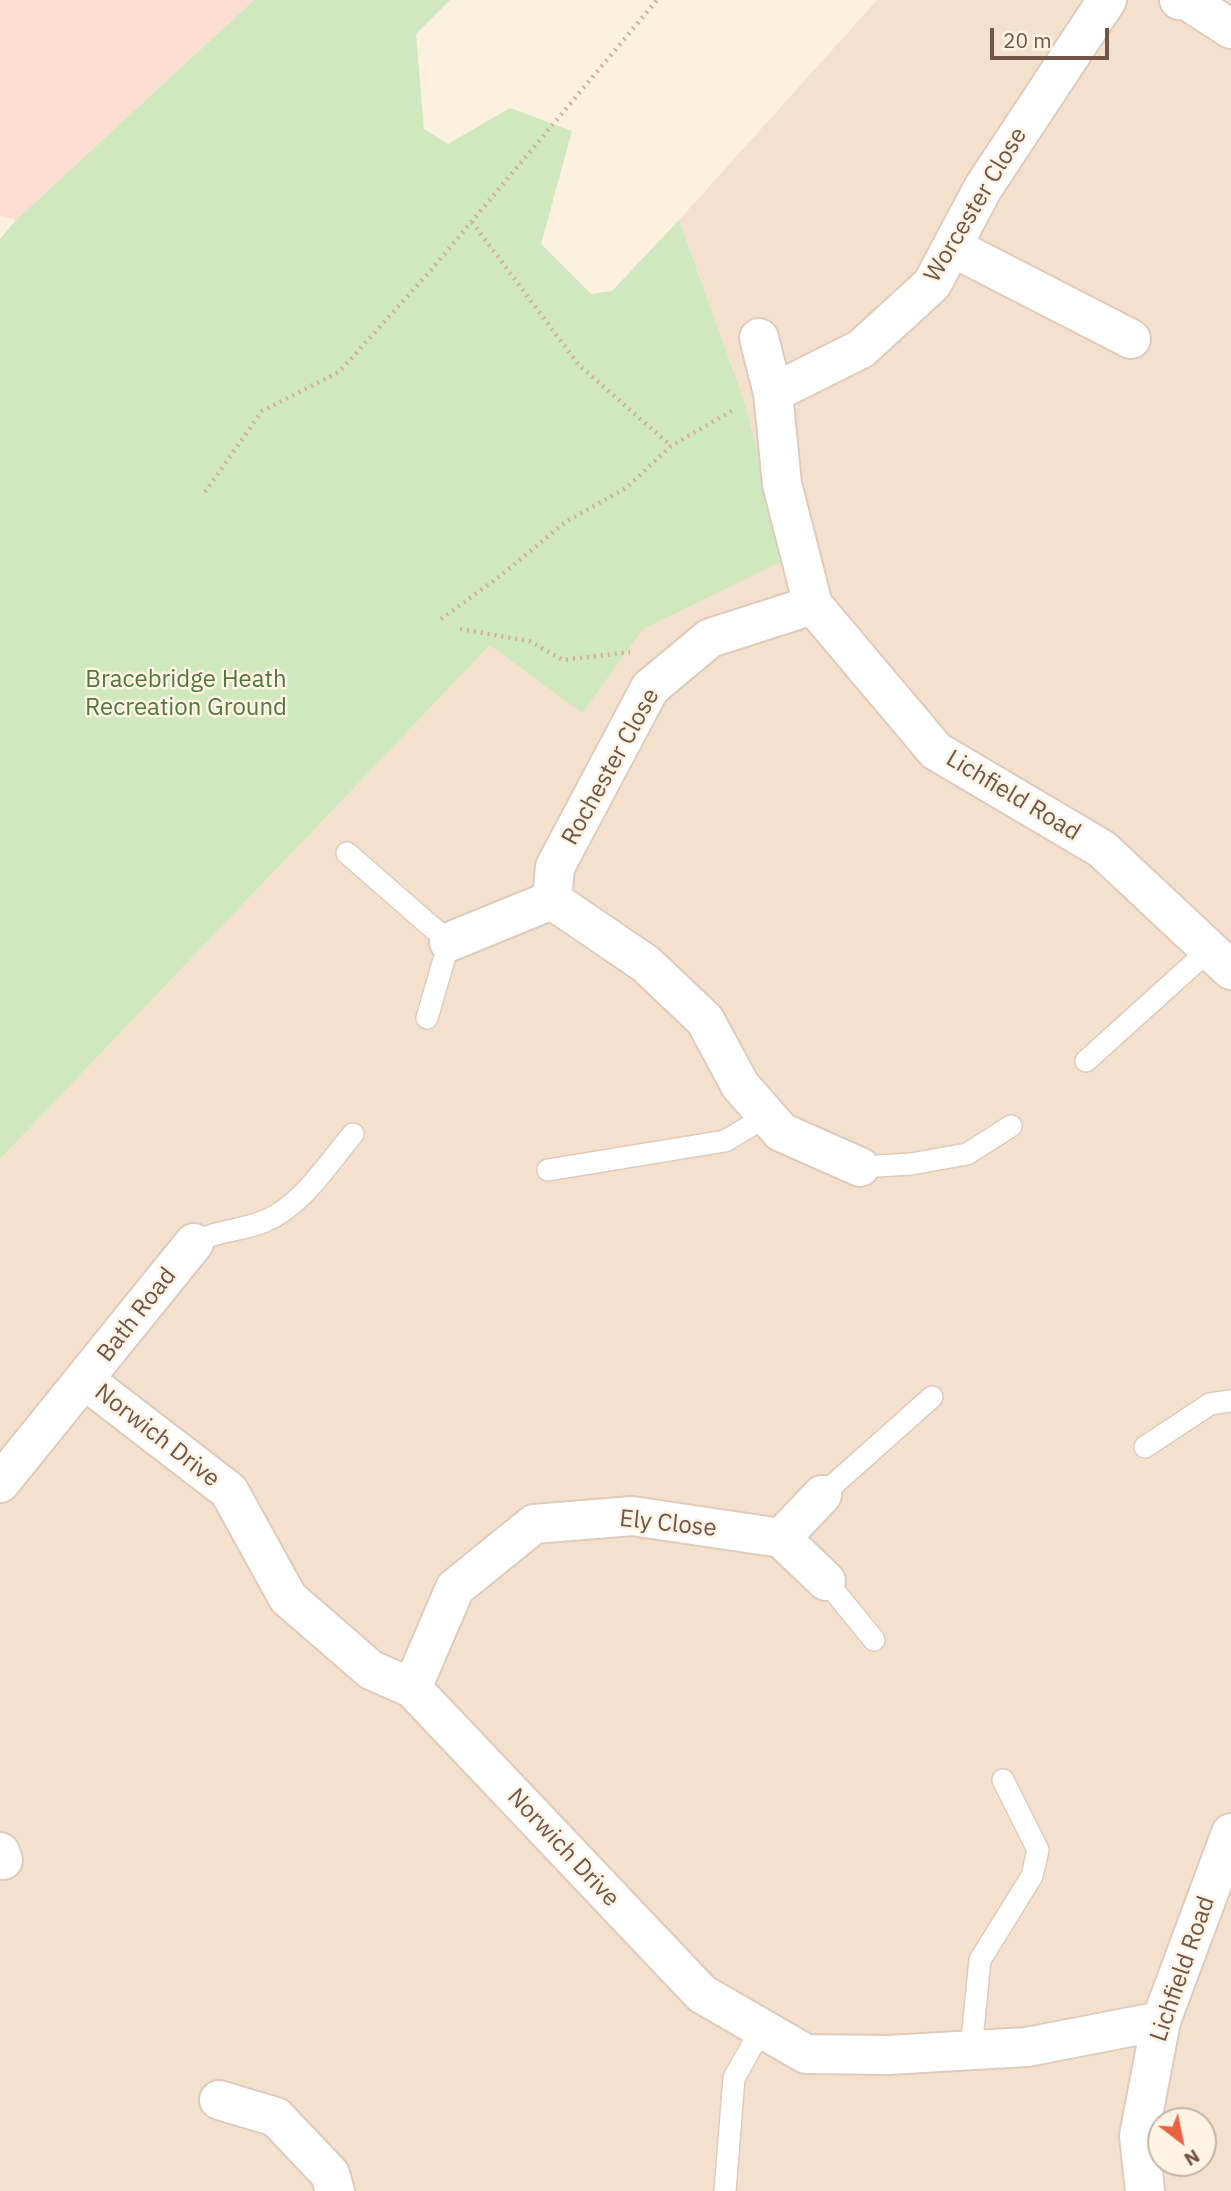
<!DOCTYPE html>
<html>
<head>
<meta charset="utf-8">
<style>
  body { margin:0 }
  #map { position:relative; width:1231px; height:2191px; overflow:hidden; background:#fcf0de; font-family:"IBM Plex Sans",sans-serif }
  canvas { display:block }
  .north { position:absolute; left:1147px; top:2107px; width:70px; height:70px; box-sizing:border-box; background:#fff4e4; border:2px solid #c6b4a5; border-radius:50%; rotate:148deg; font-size:19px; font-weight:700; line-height:28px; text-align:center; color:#715547 }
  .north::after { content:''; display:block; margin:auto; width:24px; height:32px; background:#e76342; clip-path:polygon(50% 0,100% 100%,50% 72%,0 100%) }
  .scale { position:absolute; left:990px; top:28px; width:119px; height:32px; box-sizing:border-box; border:4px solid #715547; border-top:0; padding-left:9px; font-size:21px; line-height:24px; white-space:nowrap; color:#715547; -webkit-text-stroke:5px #fff4e4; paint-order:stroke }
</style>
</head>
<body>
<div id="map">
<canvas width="1231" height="2191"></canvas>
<div class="north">N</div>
<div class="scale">20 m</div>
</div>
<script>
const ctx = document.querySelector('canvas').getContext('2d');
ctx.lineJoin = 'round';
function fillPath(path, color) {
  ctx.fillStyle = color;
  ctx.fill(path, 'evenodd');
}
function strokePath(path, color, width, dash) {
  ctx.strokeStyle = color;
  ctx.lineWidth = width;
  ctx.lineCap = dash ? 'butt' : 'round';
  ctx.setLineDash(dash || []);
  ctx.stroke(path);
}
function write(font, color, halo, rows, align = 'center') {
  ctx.font = font + ' "IBM Plex Sans",sans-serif';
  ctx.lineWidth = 5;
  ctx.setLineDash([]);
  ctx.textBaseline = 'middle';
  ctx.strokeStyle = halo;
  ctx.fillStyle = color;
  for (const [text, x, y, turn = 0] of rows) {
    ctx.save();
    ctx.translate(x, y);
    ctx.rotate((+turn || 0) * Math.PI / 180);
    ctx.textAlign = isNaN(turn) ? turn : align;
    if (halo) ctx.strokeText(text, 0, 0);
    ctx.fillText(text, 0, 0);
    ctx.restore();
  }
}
const residential = new Path2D(`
  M 877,0 L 1231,0 L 1231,2191 L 0,2191 L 0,1159 L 490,645 L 642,630 L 783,560 L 745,403 L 679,220 ZM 1161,2121 L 1203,2121 L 1203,2163 L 1161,2163 Z`);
const commercial = new Path2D(`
  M 0,0 L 254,0 L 16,220 L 0,215 Z`);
const green = new Path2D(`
  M 254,0 L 450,0 L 416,34 L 424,129 L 448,144 L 510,108 L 572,131 L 541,244 L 591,294 L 612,291 L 679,220 L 745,403 L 784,560 L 642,630 L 582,713 L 490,645 L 0,1159 L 0,239 L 16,220 Z`);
const path = new Path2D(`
  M 472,222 L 578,364 L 671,446
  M 205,492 L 262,411 L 339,372 L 432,269 L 657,0
  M 441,619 L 500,576 L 567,521 L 626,488 L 671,446 L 735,409
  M 460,629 L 529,641 L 563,660 L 630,652`);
const service = new Path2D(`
  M 347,853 L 449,942 L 427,1018
  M 1086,1061 L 1209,950
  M 860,1167 L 911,1164 L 967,1154 L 1011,1126
  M 548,1170 L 725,1141 L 767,1116
  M 194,1243 C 216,1230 242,1231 265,1221 C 302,1206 328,1163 353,1134
  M 1145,1447 L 1210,1404 L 1231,1401
  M 822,1495 L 932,1397
  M 826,1581 L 874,1640
  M 971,2050 L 980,1960 L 1032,1876 L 1038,1850 L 1003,1780
  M 725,2191 L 734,2078 L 762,2028`);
const minor = new Path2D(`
  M 1179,0 L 1188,1 L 1231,29
  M 952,247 L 1131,339
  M 759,338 L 773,393 L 782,484 L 813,605 L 936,751 L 1102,849 L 1231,970
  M 773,393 L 861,349 L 932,284 L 983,188 L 1107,0
  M 552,900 L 646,964 L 705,1020 L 740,1085 L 781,1132 L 860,1167
  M 449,942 L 552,900 L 555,867 L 650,688 L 710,638 L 813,605
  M 86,1381 L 229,1491 L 288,1598 L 371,1670 L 412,1688 L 702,1994 L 806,2054 L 888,2055 L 1027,2047 L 1161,2021
  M 0,1483 L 194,1243
  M 781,1538 L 822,1495
  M 412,1688 L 455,1588 L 534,1524 L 632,1516 L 781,1538 L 826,1581
  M 0,1852 L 3,1860
  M 219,2100 L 276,2117 L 330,2174 L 335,2191
  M 1145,2191 L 1139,2136 L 1161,2021 L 1231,1833`);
const streetNames = [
  ["Worcester Close",976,205,-59],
  ["Rochester Close",611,767,-61],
  ["Lichfield Road",1013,796,31],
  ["Bath Road",137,1315,-52],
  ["Norwich Drive",157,1436,38],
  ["Ely Close",668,1524,6],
  ["Norwich Drive",563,1848,47],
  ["Lichfield Road",1183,1969,-71]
];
const parkNames = [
  ["Bracebridge Heath",186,680],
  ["Recreation Ground",186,708]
];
fillPath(residential, '#f3e1cd');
fillPath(commercial, '#fcddd1');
fillPath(green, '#d0e8bd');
strokePath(service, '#dfcbbb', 24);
strokePath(minor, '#dfcbbb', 42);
strokePath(path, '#d5b09a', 4.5, [2, 5]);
strokePath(service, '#fff', 21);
strokePath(minor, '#fff', 38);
write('24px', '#715547', '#fff4e4', streetNames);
write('24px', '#51783f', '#fff4e4', parkNames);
</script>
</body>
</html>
